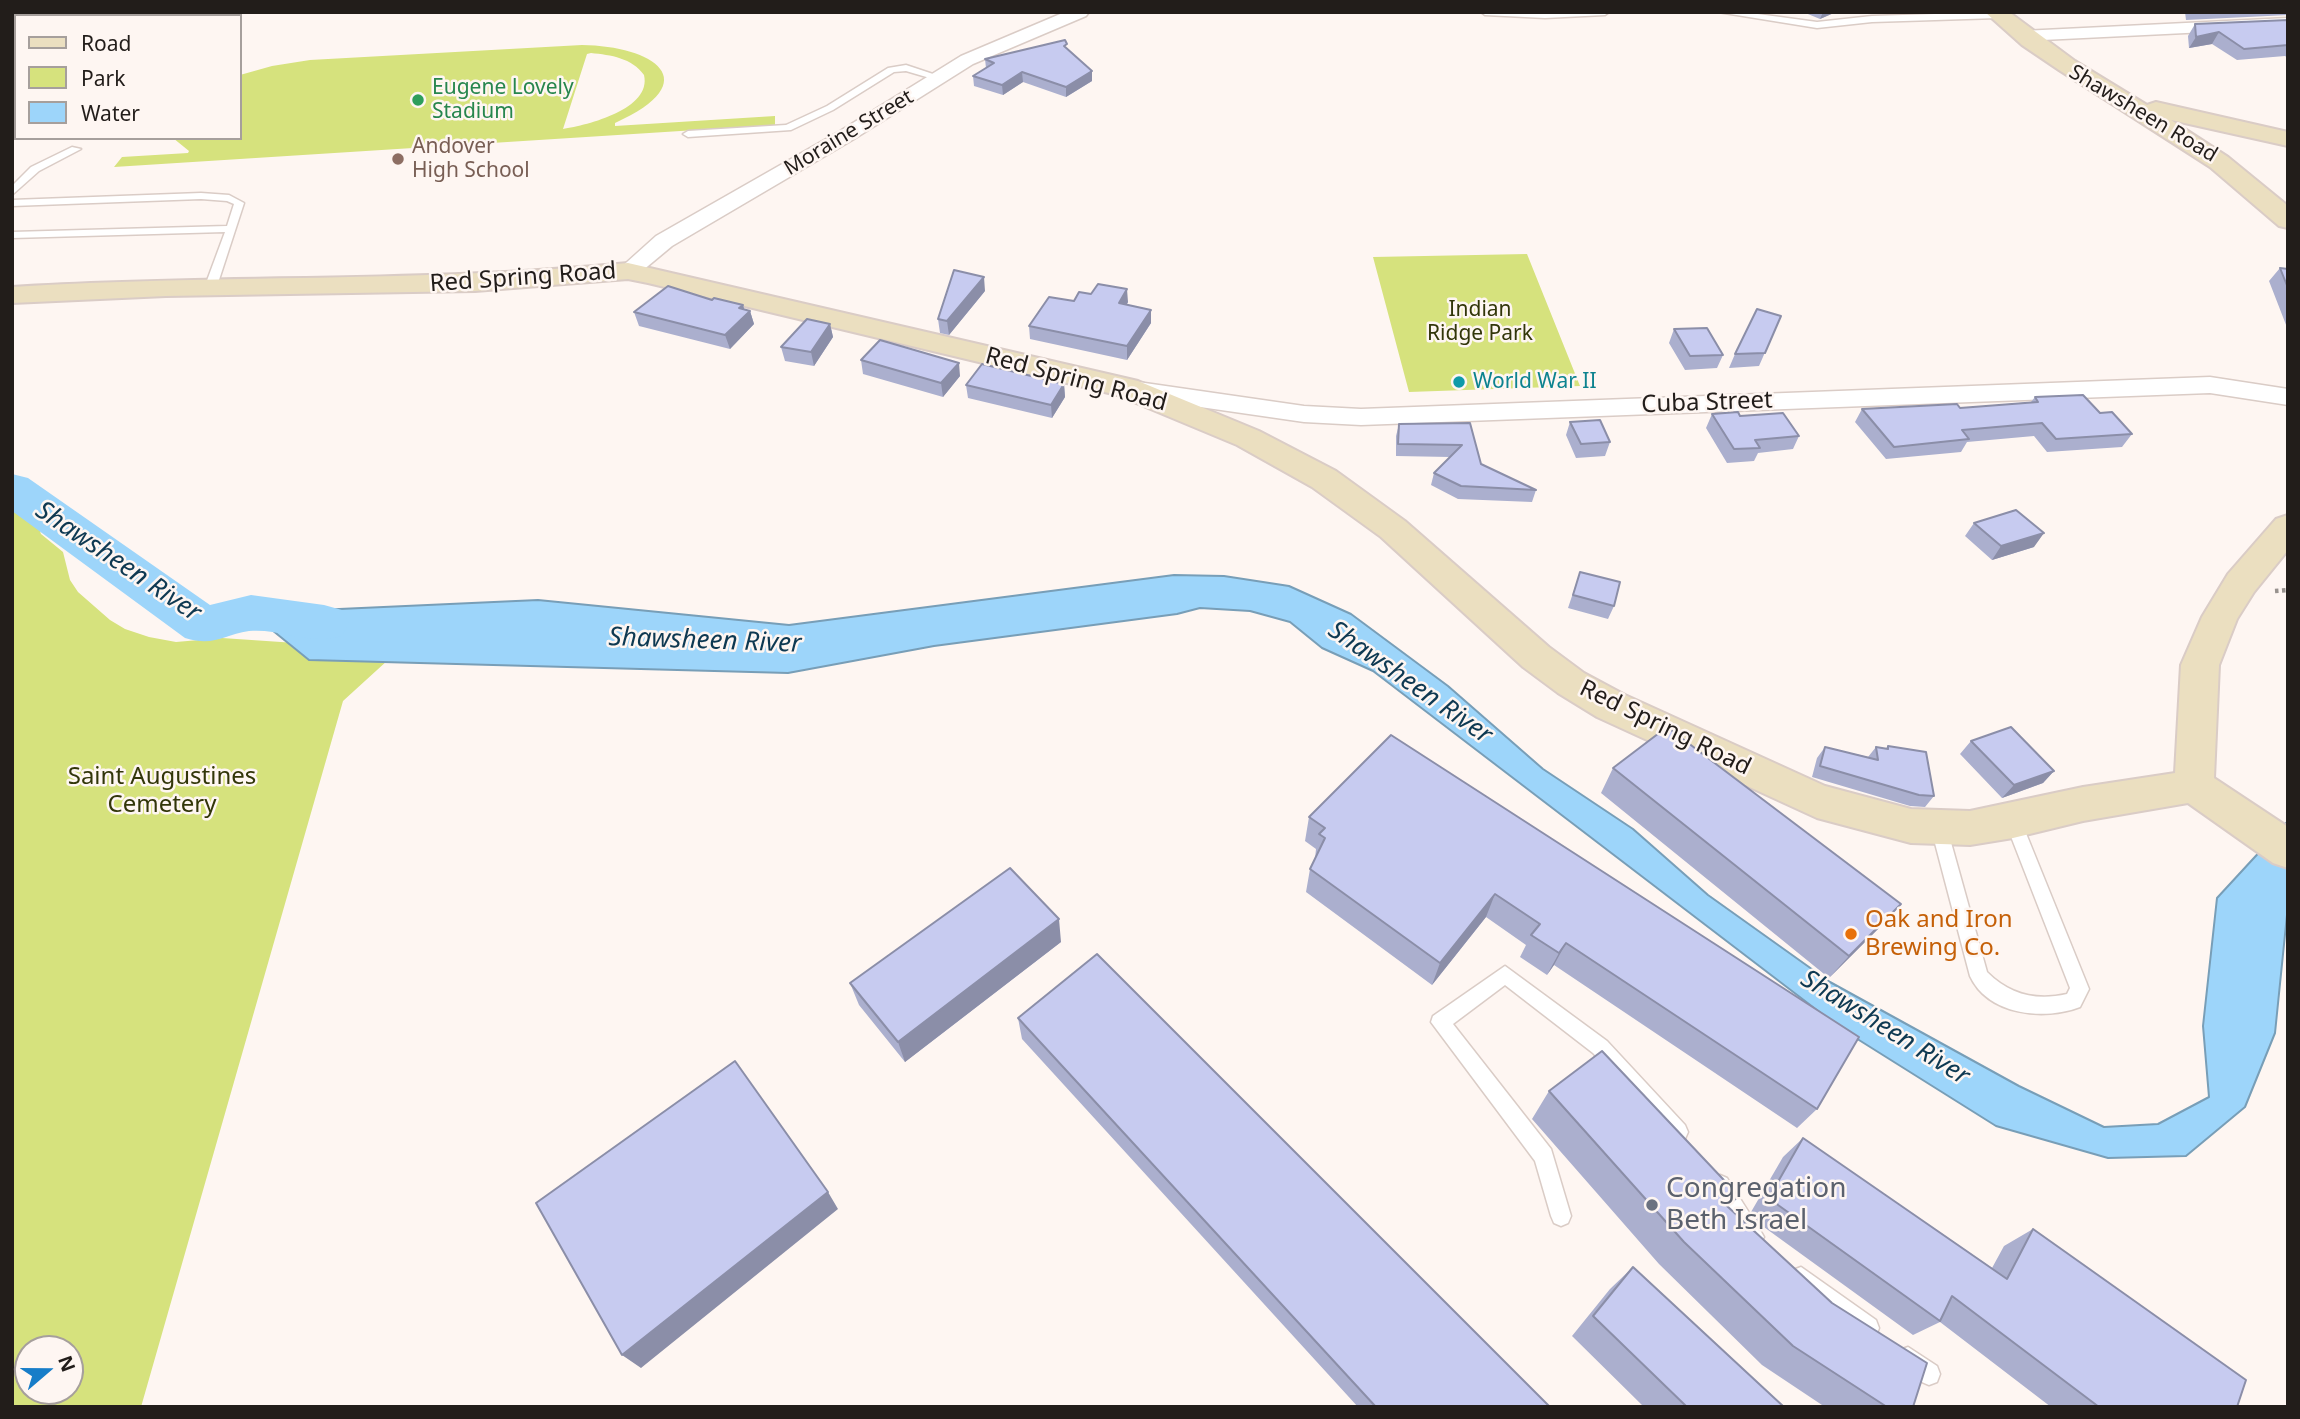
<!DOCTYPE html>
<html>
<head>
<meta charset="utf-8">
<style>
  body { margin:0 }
  #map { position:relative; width:2300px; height:1419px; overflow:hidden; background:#fef6f2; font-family:"Noto Sans",sans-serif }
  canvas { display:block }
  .frame { position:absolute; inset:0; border:14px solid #221d1a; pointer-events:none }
  .legend { position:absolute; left:14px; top:14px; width:228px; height:126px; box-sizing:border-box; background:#fef6f2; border:2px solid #a69f9c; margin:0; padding:9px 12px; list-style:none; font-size:21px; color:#221d1a }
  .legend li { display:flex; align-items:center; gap:14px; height:35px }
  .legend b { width:35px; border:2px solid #a69f9c }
  .north { position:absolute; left:14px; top:1335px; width:70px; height:70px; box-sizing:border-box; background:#fef6f2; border:2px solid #a69f9c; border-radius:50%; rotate:70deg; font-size:19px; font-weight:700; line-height:28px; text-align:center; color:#221d1a }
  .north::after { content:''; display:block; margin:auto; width:24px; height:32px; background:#177dc8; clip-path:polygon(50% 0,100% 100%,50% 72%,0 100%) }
</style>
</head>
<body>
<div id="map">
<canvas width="2300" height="1419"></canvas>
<div class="frame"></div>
<ul class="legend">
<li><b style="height:9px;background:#ebdfc0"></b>Road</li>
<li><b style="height:19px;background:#d6e27d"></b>Park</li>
<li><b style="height:19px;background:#9dd5fa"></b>Water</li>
</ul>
<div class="north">N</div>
</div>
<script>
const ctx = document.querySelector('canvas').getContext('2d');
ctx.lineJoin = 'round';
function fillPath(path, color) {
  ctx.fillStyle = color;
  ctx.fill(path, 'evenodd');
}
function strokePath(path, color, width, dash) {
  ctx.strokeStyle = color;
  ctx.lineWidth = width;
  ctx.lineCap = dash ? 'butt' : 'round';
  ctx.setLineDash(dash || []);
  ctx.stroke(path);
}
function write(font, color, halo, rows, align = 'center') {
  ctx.font = font + ' "Noto Sans",sans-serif';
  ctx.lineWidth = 5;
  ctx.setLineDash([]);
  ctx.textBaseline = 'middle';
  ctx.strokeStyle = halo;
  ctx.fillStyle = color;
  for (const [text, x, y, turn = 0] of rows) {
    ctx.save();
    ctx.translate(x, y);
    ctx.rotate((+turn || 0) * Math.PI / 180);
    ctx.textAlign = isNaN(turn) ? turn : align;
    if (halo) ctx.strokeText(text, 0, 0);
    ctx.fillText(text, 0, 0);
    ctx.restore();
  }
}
const green = new Path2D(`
  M 582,45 C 653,46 708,81 615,123 L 615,126 L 775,116 L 775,125 L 114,167 L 122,157 L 188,153 L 189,151 L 173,138 L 240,138 L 240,75 L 272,66 L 310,60 ZM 591,53 C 611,55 632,58 644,75 C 652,109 588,125 563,129 L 587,54 Z
  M 1527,254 L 1580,386 L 1409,392 L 1373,257 Z
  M 12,497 L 26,505 L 36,520 L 41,534 L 63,552 L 70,580 L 78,592 L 110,620 L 125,629 L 149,637 L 176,642 L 222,638 L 399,650 L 343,701 L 141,1407 L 12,1407 ZM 28,1349 L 70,1349 L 70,1391 L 28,1391 Z`);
const water = new Path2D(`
  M 1174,575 L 1224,576 L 1289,586 L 1351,614 L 1448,686 L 1543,769 L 1633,829 L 1708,895 L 1830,982 L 2019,1086 L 2104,1127 L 2158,1124 L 2209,1097 L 2203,1026 L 2217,898 L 2288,821 L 2288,905 L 2275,1033 L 2245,1107 L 2186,1156 L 2108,1158 L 1996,1126 L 1843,1030 L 1373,671 L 1322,648 L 1290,622 L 1250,611 L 1200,608 L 1177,614 L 934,646 L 788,673 L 309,660 L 251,613 L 538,600 L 789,625 Z`);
const river = new Path2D(`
  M 12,474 L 28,478 L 210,605 L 251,595 L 324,605 L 342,610 L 349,623 L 342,636 C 308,646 281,628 249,631 C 223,635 214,647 185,638 L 12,511 Z`);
const pathFar1 = new Path2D(`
  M 12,125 L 16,123`);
const path = new Path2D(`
  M 2275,591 L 2288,590`);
const service = new Path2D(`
  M 1481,12 L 1609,12 L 1605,15 L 1545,18 L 1485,15 Z
  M 1718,12 L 1743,12 L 1817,22 L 1872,16 L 1998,12 L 2002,15 L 1998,18 L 1872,22 L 1817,28 Z
  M 906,65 L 945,78 L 940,81 L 906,71 L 894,72 L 833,110 L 791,130 L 688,137 L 683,134 L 688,131 L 786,125 L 827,106 L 888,68 Z
  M 72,147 L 81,149 L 39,171 L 12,195 L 12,186 L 31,167 Z
  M 201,193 L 229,195 L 244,203 L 217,286 L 211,289 L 205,286 L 225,232 L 12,238 L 12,232 L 227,226 L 234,204 L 227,201 L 201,199 L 12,206 L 12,200 Z
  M 2013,814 L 2019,816 L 2021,821 L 2089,989 L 2080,1007 C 2044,1021 1988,1015 1970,976 L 1931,828 L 1933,823 L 1939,821 L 1945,823 L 1947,828 L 1987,972 C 2010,995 2036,1001 2067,994 L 2070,988 L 2005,821 L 2007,816 Z
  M 1505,966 L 1607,1041 L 1685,1125 L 1688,1132 L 1685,1139 L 1678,1142 L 1671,1139 L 1593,1053 L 1505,985 L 1453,1024 L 1551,1149 L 1571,1216 L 1568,1223 L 1561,1226 L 1554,1223 L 1551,1216 L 1535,1161 L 1431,1022 L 1433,1016 Z
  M 1720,1175 L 1727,1178 L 1760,1230 L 1764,1237 L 1760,1244 L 1753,1248 L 1746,1244 L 1713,1192 L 1710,1185 L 1713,1178 Z
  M 1801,1267 L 1876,1320 L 1879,1328 L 1876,1336 L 1868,1339 L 1860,1336 L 1793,1286 L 1790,1278 L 1793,1270 Z
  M 1908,1347 L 1937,1366 L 1940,1374 L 1937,1382 L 1929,1385 C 1916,1380 1902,1371 1897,1358 L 1900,1350 Z`);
const minor = new Path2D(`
  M 1065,12 L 1089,12 L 1086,16 L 973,64 L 854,139 L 672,246 L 636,276 L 620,276 L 617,271 L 656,236 L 840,131 L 961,56 Z
  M 2288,18 L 2288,28 L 2022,41 L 2013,36 L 2022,31 Z
  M 2210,377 L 2288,389 L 2288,405 L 2210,393 L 1361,425 L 1304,422 L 1131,397 L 1122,394 L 1118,389 L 1122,384 L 1131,381 L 1304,406 L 1361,409 Z`);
const secondary = new Path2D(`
  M 1985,12 L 2009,12 L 2075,61 L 2147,105 L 2156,102 L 2288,132 L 2288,146 L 2171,120 L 2228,157 L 2288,206 L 2288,228 L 2279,226 L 2210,167 L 2059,70 L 2022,45 Z
  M 628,263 L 1138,381 L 1259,431 L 1336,471 L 1405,521 L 1549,647 L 1584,673 L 1625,695 L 1825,786 L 1911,809 L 1970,811 L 2083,787 L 2175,773 L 2181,665 L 2202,617 L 2228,574 L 2276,519 L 2288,515 L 2288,550 L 2254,592 L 2237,619 L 2219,665 L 2214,778 L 2288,827 L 2288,868 L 2273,863 L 2188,803 L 2083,821 L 2013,838 L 1970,845 L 1911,843 L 1817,818 L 1597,717 L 1558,693 L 1523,667 L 1381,537 L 1312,487 L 1237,445 L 1117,395 L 648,283 L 628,279 L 475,291 L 166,296 L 12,303 L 12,287 C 217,274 423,283 628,263 Z`);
const wall = new Path2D(`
  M 1803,12 L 1836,12 L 1820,19 Z
  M 2185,12 L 2288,12 L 2288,15 L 2186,20 Z
  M 2288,20 L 2288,58 L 2285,56 L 2237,60 L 2212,44 L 2189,48 L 2188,36 L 2195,24 Z
  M 1067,49 L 1092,81 L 1066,97 L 1023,82 L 1003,95 L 974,86 L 973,76 L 986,68 L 985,59 Z
  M 2280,268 L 2288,269 L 2288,330 L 2269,281 Z
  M 985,291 L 949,335 L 940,333 L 938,319 Z
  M 1074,301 L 1128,302 L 1127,304 L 1151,323 L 1127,360 L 1030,339 L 1029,326 Z
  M 743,305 L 744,310 L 750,311 L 754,324 L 730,349 L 639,326 L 634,312 Z
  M 1781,316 L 1759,366 L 1729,368 L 1735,354 Z
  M 830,324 L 833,337 L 814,366 L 785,361 L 781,347 Z
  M 1674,329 L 1723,355 L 1717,368 L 1685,370 L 1669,343 Z
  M 861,360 L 960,376 L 943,397 L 863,374 Z
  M 1064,384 L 1065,397 L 1052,418 L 968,398 L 966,385 Z
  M 2035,397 L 2100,413 L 2132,434 L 2122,447 L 2047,452 L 2034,436 L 1967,442 L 1961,452 L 1886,459 L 1855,422 L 1862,409 L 1960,408 L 2031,402 Z
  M 1712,414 L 1740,416 L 1799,436 L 1793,449 L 1758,453 L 1754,461 L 1727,463 L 1706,428 Z
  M 1570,422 L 1610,442 L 1605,456 L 1576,458 L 1566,435 Z
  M 1470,423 L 1481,464 L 1536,490 L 1532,502 L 1458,499 L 1431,485 L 1434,473 L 1450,457 L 1396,456 L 1396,436 L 1399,424 Z
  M 1974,523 L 2034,547 L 1992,560 L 1965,536 Z
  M 1580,572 L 1614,606 L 1608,619 L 1568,608 Z
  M 1391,735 L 1817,1109 L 1797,1128 L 1554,965 L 1547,975 L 1520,957 L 1526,945 L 1486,917 L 1432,985 L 1306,892 L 1310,869 L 1315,859 L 1316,849 L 1305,841 L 1309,817 Z
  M 1971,741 L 2054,771 L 2043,783 L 2002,798 L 1960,754 Z
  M 1888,746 L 1934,796 L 1925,807 L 1910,806 L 1812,777 L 1817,758 L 1825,747 L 1868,757 L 1876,747 L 1885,749 Z
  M 1613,768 L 1901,904 L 1880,927 L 1829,978 L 1601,793 Z
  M 1061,942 L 905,1062 L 859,1005 L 850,983 Z
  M 1018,1018 L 1550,1407 L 1358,1407 L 1022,1039 Z
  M 1549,1091 L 1728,1207 L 1913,1407 L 1825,1407 L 1762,1365 L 1659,1264 L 1532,1119 Z
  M 1803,1138 L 1992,1268 L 2004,1246 L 2033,1229 L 2237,1407 L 2051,1407 L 1940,1322 L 1913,1335 L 1757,1222 L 1751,1212 L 1783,1157 Z
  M 1633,1267 L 1784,1407 L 1644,1407 L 1572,1336 L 1610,1289 Z`);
const shadedWall = new Path2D(`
  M 1823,12 L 1836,12 L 1820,19 Z
  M 2219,32 L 2212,44 L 2189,48 L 2196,37 Z
  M 1092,71 L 1092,81 L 1066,97 L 1066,87 Z
  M 1022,72 L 1023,82 L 1003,95 L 1002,85 Z
  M 984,277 L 985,291 L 949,335 L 947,321 Z
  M 1127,289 L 1128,302 L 1120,316 L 1119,303 Z
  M 743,305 L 746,315 L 750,311 L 754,324 L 730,349 L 725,335 L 739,308 Z
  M 1151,310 L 1151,323 L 1127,360 L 1127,346 Z
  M 830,324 L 833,337 L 814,366 L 811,352 Z
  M 959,363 L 960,376 L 943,397 L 941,383 Z
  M 1064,384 L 1065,397 L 1052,418 L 1051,405 Z
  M 2044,533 L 2034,547 L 1992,560 L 2001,546 Z
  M 2054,771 L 2043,783 L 2002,798 L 2014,785 Z
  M 1495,894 L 1486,917 L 1432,985 L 1440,963 Z
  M 1901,904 L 1880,927 L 1829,978 L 1849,956 Z
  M 1059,919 L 1061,942 L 905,1062 L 898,1042 Z
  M 1566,943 L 1554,965 L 1547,975 L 1559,953 Z
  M 828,1192 L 838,1209 L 641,1368 L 622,1355 Z`);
const building = new Path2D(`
  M 2288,20 L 2288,45 L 2244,49 L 2219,32 L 2196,37 L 2195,24 Z
  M 1065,40 L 1067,44 L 1064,46 L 1092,71 L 1066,87 L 1022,72 L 1002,85 L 973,76 L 994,63 L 985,59 Z
  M 2280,268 L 2288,269 L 2288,288 Z
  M 954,270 L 984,277 L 947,321 L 938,319 Z
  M 1098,284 L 1127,289 L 1119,303 L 1151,310 L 1127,346 L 1029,326 L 1049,297 L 1074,301 L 1079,292 L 1091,294 Z
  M 668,286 L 712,300 L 714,298 L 743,305 L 739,308 L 750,311 L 725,335 L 634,312 Z
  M 1757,309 L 1781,316 L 1765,353 L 1735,354 Z
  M 807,319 L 830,324 L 811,352 L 781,347 Z
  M 1707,328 L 1723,355 L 1690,356 L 1674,329 Z
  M 880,340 L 959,363 L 941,383 L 861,360 Z
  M 982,364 L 1064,384 L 1051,405 L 966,385 Z
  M 2083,395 L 2100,413 L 2112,412 L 2132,434 L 2056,439 L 2042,423 L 1962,430 L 1969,439 L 1894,447 L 1862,409 L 1957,404 L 1960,408 L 2038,402 L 2035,397 Z
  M 1738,412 L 1740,416 L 1783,413 L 1799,436 L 1755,440 L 1760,448 L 1734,449 L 1712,414 Z
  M 1600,420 L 1610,442 L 1581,444 L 1570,422 Z
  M 1470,423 L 1481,464 L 1536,490 L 1461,486 L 1434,473 L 1462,445 L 1398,444 L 1399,424 Z
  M 2016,510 L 2044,533 L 2001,546 L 1974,523 Z
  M 1580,572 L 1620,582 L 1614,606 L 1573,595 Z
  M 1667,727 L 1901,904 L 1849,956 L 1613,768 Z
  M 2011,727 L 2054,771 L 2014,785 L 1971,741 Z
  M 1391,735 L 1859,1037 L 1817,1109 L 1566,943 L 1559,953 L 1531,935 L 1540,924 L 1495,894 L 1440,963 L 1310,869 L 1325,838 L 1319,834 L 1325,828 L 1309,817 Z
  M 1888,746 L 1926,752 L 1934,796 L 1919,795 L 1820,766 L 1825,747 L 1878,760 L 1876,747 L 1888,749 Z
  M 1010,868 L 1059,919 L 898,1042 L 850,983 Z
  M 1097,954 L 1550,1407 L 1376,1407 L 1018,1018 Z
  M 1602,1051 L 1739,1196 L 1727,1206 L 1832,1303 L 1927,1363 L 1913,1407 L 1887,1407 L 1793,1346 L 1684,1242 L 1549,1091 Z
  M 735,1061 L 828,1192 L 622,1355 L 536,1203 Z
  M 1803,1138 L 2007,1279 L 2033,1229 L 2246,1380 L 2237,1407 L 2099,1407 L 1952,1296 L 1940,1321 L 1778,1205 L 1771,1194 Z
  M 1633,1267 L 1784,1407 L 1687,1407 L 1593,1316 Z`);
const markers = [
  [418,100,7,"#2e9e5b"],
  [398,159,7,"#8d6e63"],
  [1459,382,7,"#0f9aa8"],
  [1851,934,7,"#e8710a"],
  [1652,1205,7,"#6b7280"]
];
const farLeisurenames = [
  ["Eugene Lovely",432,88],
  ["Stadium",432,112]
];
const farStreetnames = [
  ["Shawsheen Road",2143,114,31],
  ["Moraine Street",849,133,-31]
];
const farEducationnames = [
  ["Andover",412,147],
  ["High School",412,171]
];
const farParknames = [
  ["Indian",1480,310],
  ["Ridge Park",1480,334]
];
const farCulturenames = [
  ["World War II",1473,382]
];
const streetNames = [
  ["Red Spring Road",523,278,-4],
  ["Red Spring Road",1076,380,15],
  ["Cuba Street",1707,403,-2],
  ["Red Spring Road",1665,728,26]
];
const parkNames = [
  ["Saint Augustines",162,777],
  ["Cemetery",162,805]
];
const foodNames = [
  ["Oak and Iron",1865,920],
  ["Brewing Co.",1865,948]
];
const waterNames = [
  ["Shawsheen River",118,562,34],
  ["Shawsheen River",705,641,2],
  ["Shawsheen River",1410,683,35],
  ["Shawsheen River",1885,1028,32]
];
const nearWorshipnames = [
  ["Congregation",1666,1189],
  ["Beth Israel",1666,1221]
];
fillPath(green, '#d6e27d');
fillPath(water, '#9dd5fa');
strokePath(water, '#789eb7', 2);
fillPath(river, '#9dd5fa');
strokePath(service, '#daccc6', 3);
strokePath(minor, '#daccc6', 3);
strokePath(secondary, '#daccc6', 4);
strokePath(pathFar1, '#98928e', 2.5, [2, 2]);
strokePath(path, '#98928e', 4.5, [3.5, 3.5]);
fillPath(service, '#fff');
fillPath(minor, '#fff');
fillPath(secondary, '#ebdfc0');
fillPath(wall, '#abafce');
fillPath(shadedWall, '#8b8ea8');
fillPath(building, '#c7cbf0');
strokePath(building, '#8b8ea8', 2);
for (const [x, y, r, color] of markers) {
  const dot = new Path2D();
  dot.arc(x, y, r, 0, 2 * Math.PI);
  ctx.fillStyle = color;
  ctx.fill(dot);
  strokePath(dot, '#fef6f2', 2.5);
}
write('21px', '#27864d', '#fef6f2', farLeisurenames, 'left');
write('21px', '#221d1a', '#fef6f2', farStreetnames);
write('21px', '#785e54', '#fef6f2', farEducationnames, 'left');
write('21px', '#323609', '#fef6f2', farParknames);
write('21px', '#0d838f', '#fef6f2', farCulturenames, 'left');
write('24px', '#221d1a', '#fef6f2', streetNames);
write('24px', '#323609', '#fef6f2', parkNames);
write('24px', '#c56008', '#fef6f2', foodNames, 'left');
write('italic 26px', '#0e3952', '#fef6f2', waterNames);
write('28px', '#5b616d', '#fef6f2', nearWorshipnames, 'left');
</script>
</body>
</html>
